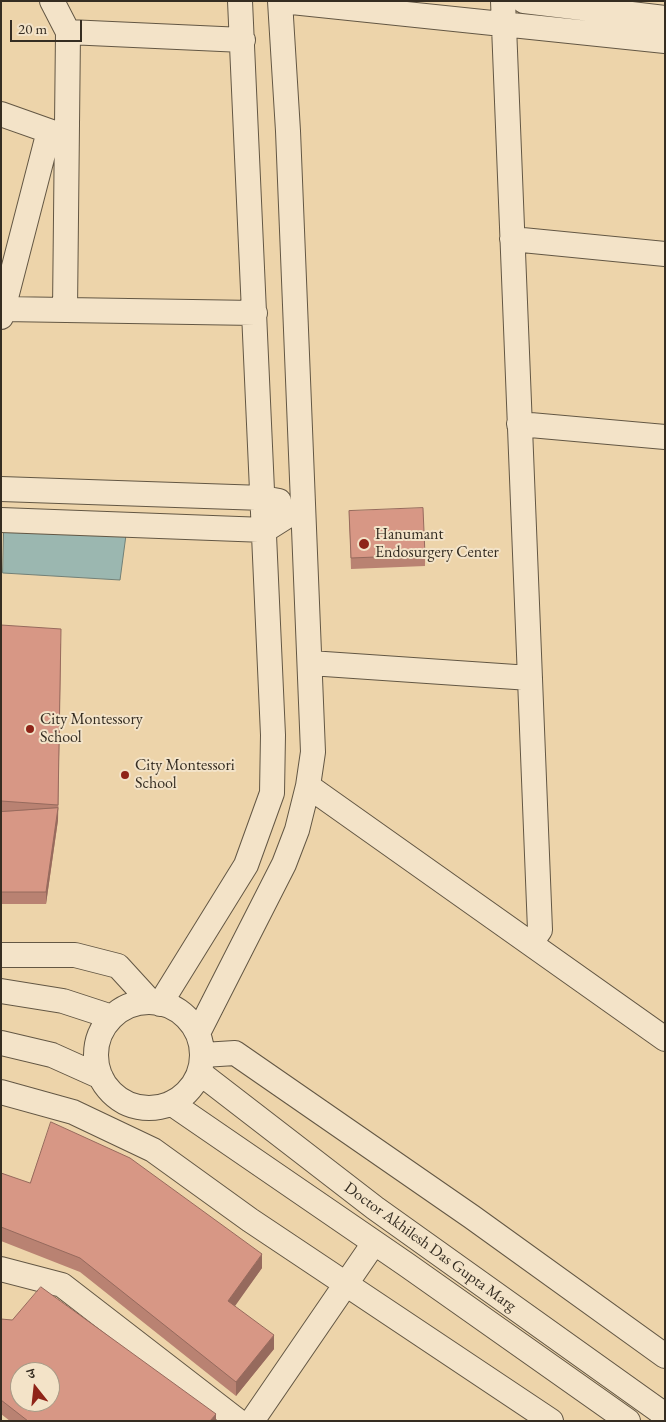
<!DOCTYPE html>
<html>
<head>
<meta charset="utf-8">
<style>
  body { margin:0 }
  #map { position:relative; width:666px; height:1422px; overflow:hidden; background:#edd4aa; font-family:"EB Garamond","Noto Serif Devanagari",serif }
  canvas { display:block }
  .frame { position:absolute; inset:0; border:2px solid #352d22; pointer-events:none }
  .north { position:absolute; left:10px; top:1362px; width:50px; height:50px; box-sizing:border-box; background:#f3e3c8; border:1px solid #a79a86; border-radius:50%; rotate:344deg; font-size:14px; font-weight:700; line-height:20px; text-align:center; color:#352d22 }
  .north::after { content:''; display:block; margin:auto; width:18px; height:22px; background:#8f2418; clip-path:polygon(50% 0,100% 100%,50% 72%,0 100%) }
  .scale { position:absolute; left:10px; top:20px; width:72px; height:22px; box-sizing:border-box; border:2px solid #352d22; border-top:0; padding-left:6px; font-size:15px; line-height:18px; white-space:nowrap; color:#352d22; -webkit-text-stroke:4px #f3e3c8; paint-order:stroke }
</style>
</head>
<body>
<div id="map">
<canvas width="666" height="1422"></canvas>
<div class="frame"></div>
<div class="north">उ</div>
<div class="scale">20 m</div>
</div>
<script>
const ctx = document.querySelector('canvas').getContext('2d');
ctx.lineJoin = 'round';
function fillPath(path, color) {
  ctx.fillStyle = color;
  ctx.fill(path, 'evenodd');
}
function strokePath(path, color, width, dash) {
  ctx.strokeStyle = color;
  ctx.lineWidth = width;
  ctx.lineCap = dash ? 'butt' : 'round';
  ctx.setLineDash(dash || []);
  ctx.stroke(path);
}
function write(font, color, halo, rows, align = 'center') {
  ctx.font = font + ' "EB Garamond",serif';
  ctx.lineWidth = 4;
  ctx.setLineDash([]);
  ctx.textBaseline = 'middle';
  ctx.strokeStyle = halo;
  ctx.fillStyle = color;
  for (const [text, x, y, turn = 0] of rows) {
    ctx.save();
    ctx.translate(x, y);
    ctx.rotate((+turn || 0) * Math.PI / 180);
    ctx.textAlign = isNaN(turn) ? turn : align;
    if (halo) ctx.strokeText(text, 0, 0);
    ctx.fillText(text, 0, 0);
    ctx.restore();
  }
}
const water = new Path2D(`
  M 4,530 L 126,535 L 120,580 L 3,573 Z`);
const minor = new Path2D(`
  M 52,1 L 68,32 L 65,310
  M 282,1 L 665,41
  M 503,1 L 540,930 L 531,943
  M 524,1 L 665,18
  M 68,32 L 243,40
  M 1,114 L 63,136
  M 512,239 L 665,254
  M 3,309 L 255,313
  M 1,317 L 49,131
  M 519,424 L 665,437
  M 1,489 L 263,498 L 279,501
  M 1,520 L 265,530 L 303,506
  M 310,663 L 530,678
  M 308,786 L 665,1039
  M 1,955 L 75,955 L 118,966 L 150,1001
  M 1,991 L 63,1001 L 112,1017
  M96 1055a53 53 0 1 1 106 0a53 53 0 1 1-106 0Z
  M 160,1004 L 246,865 L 272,793 L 273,735 L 240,1
  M 198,1033 L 284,864 L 297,830 L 308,786 L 313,752 L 288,131 L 280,1
  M 1,1043 L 52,1055 L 101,1077
  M 203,1055 L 235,1053 L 472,1217 L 665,1356
  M 200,1073 L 375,1208 L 665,1415
  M 1,1092 L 73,1112 L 153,1150 L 250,1220 L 551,1421
  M 171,1103 L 407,1265 L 628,1421
  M 1,1269 L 62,1285 L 238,1421
  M 252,1421 L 374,1243`);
const wall = new Path2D(`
  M 349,511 L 425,555 L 425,566 L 351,569 Z
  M 1,625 L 61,644 L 58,820 L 46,904 L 1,904 Z
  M 1,1173 L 262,1268 L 234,1306 L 274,1349 L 236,1396 L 80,1272 L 1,1241 Z
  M 1,1319 L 216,1421 L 10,1421 L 1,1414 Z`);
const shadedWall = new Path2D(`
  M 61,629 L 58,820 L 46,904 L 46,892 L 58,808 Z
  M 262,1254 L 262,1268 L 228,1316 L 228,1301 Z
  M 274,1335 L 274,1349 L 236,1396 L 236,1382 Z
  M 216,1414 L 216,1421 L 210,1421 Z`);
const building = new Path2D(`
  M 423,508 L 425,555 L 351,558 L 349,511 Z
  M 1,625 L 61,629 L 58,805 L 1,801 Z
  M 58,808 L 46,892 L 1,892 L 1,812 Z
  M 51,1122 L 130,1158 L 262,1254 L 228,1301 L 274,1335 L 236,1382 L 80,1258 L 1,1227 L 1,1173 L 30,1183 Z
  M 41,1287 L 216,1414 L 210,1421 L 28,1421 L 1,1400 L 1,1319 L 12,1320 ZM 20,1372 L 50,1372 L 50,1402 L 20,1402 Z`);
const markers = [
  [364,544,6,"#8f2418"],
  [30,729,5,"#8f2418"],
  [125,775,5,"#8f2418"]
];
const poiNames = [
  ["Hanumant",375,535],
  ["Endosurgery Center",375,553],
  ["City Montessory",40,720],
  ["School",40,738],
  ["City Montessori",135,766],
  ["School",135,784]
];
const streetNames = [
  ["Doctor Akhilesh Das Gupta Marg",430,1247,36]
];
fillPath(water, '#9bb7b0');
strokePath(water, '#728077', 1);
strokePath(minor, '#635744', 26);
strokePath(minor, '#f3e3c8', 24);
fillPath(wall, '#b98272');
fillPath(shadedWall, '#966a5d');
fillPath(building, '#d79785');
strokePath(building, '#966a5d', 1);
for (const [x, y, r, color] of markers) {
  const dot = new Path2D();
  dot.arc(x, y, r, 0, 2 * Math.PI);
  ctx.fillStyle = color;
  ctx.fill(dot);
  strokePath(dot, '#f3e3c8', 2);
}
write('16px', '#352d22', '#f3e3c8', poiNames, 'left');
write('16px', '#352d22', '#f3e3c8', streetNames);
</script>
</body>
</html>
